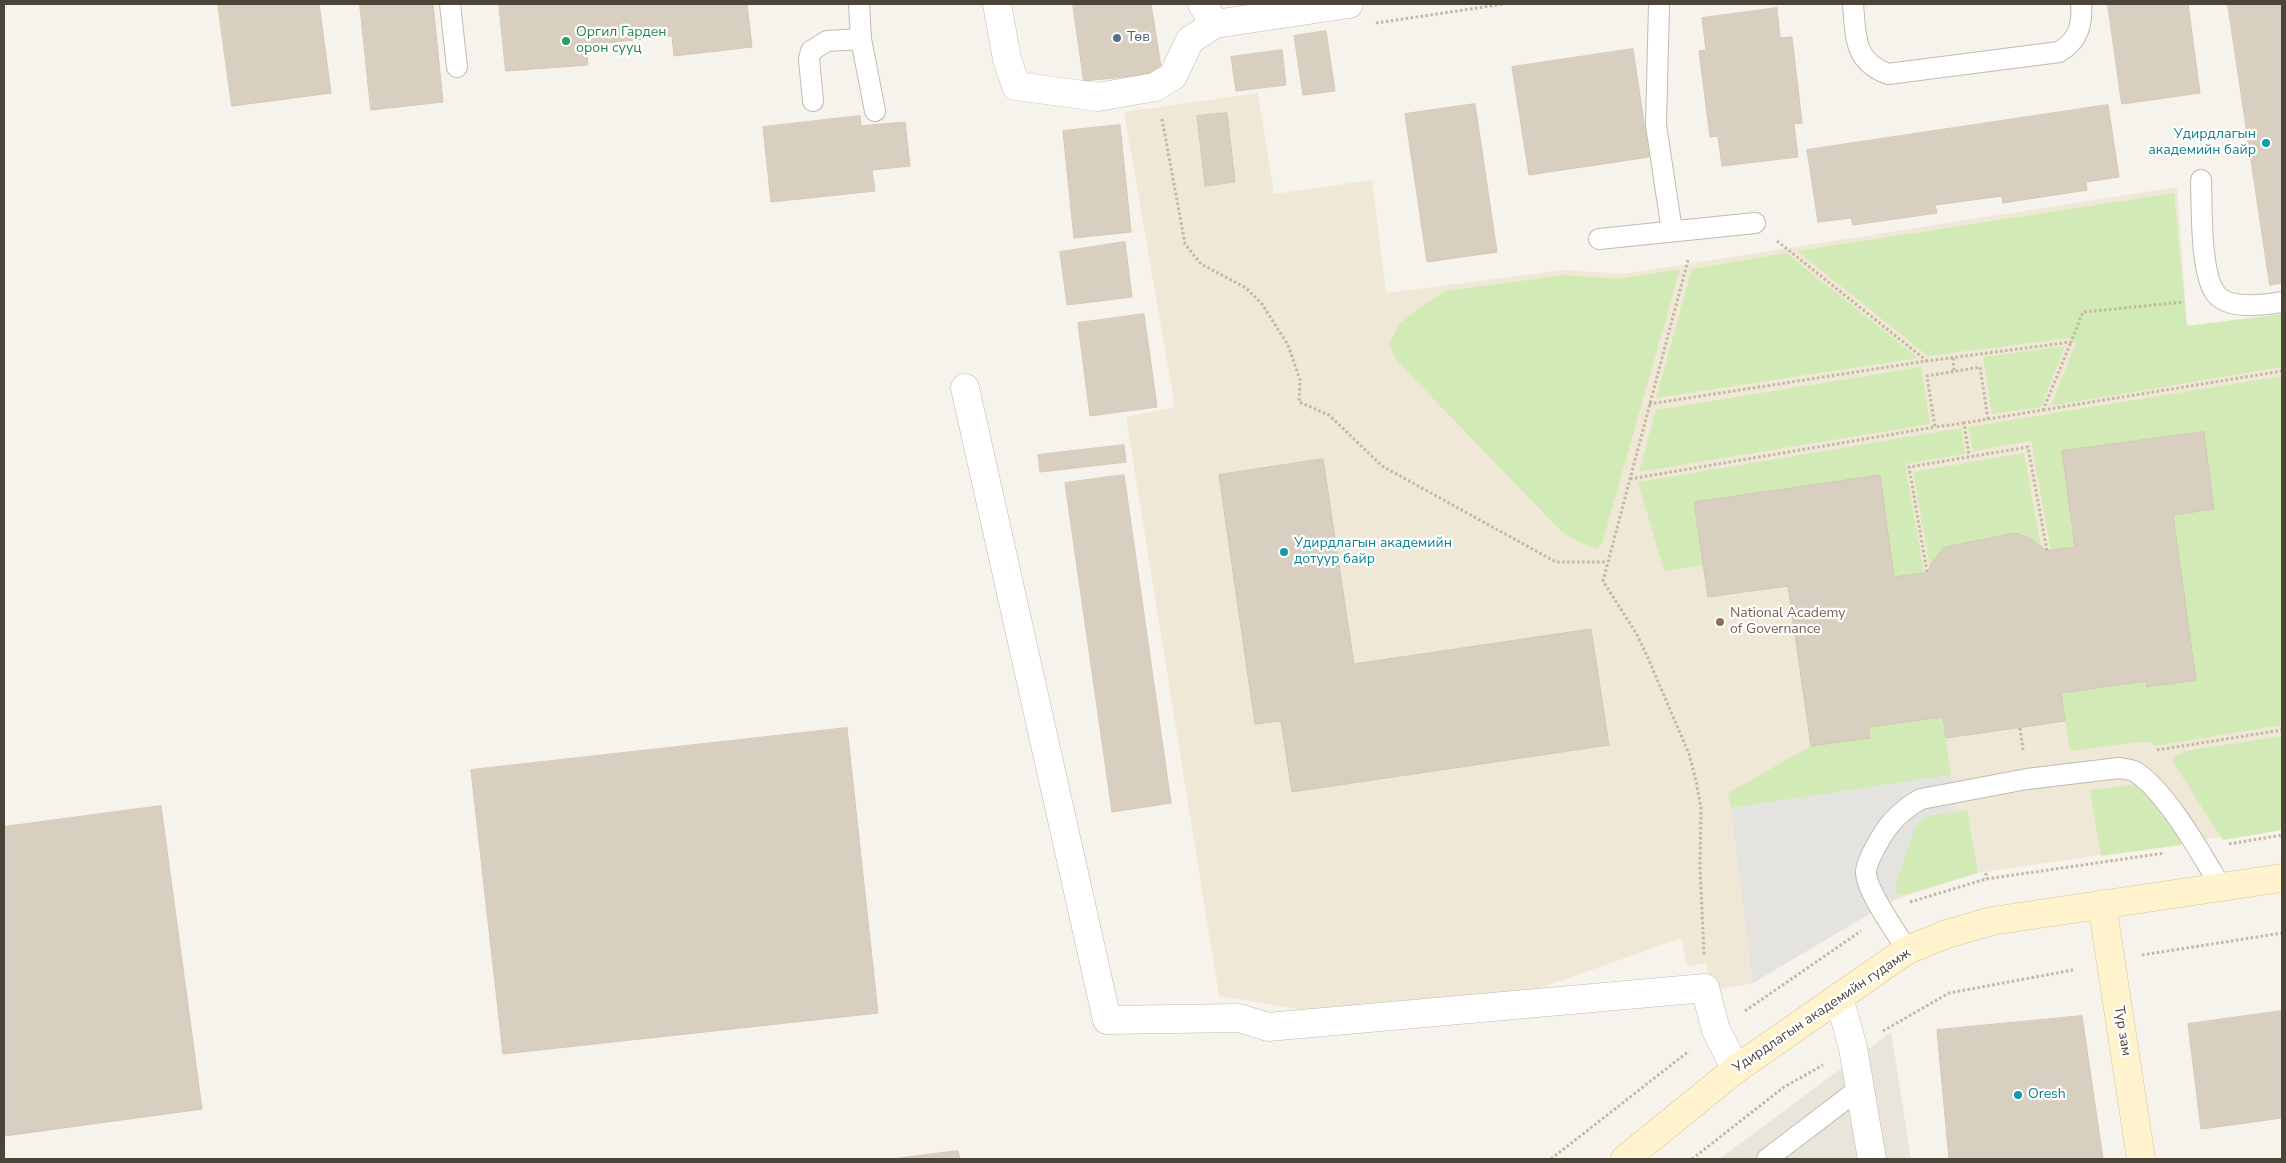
<!DOCTYPE html>
<html>
<head>
<meta charset="utf-8">
<style>
  body { margin:0 }
  #map { position:relative; width:2286px; height:1163px; overflow:hidden; background:#f6f3ec; font-family:"Nunito Sans",sans-serif }
  canvas { display:block }
  .frame { position:absolute; inset:0; border:5px solid #4b4439; pointer-events:none }
</style>
</head>
<body>
<div id="map">
<canvas width="2286" height="1163"></canvas>
<div class="frame"></div>
</div>
<script>
const ctx = document.querySelector('canvas').getContext('2d');
ctx.lineJoin = 'round';
function fillPath(path, color) {
  ctx.fillStyle = color;
  ctx.fill(path, 'evenodd');
}
function strokePath(path, color, width, dash) {
  ctx.strokeStyle = color;
  ctx.lineWidth = width;
  ctx.lineCap = dash ? 'butt' : 'round';
  ctx.setLineDash(dash || []);
  ctx.stroke(path);
}
function write(font, color, halo, rows, align = 'center') {
  ctx.font = font + ' "Nunito Sans",sans-serif';
  ctx.lineWidth = 4.5;
  ctx.setLineDash([]);
  ctx.textBaseline = 'middle';
  ctx.strokeStyle = halo;
  ctx.fillStyle = color;
  for (const [text, x, y, turn = 0] of rows) {
    ctx.save();
    ctx.translate(x, y);
    ctx.rotate((+turn || 0) * Math.PI / 180);
    ctx.textAlign = isNaN(turn) ? turn : align;
    if (halo) ctx.strokeText(text, 0, 0);
    ctx.fillText(text, 0, 0);
    ctx.restore();
  }
}
const residential = new Path2D(`
  M 1891,1032 L 1911,1159 L 1719,1159 Z`);
const education = new Path2D(`
  M 1258,93 L 1274,194 L 1372,180 L 1386,293 L 1565,270 L 1623,274 L 2177,187 L 2187,326 L 2282,314 L 2282,828 L 1978,873 L 1906,896 L 1861,916 L 1753,983 L 1711,991 L 1706,963 L 1687,966 L 1681,938 L 1532,991 L 1304,1010 L 1219,996 L 1126,417 L 1175,407 L 1124,112 Z`);
const green = new Path2D(`
  M 2174,193 L 2187,326 L 2282,314 L 2282,367 L 2051,406 L 2076,342 L 2068,338 L 1928,356 L 1797,251 Z
  M 1786,253 L 1918,358 L 1656,398 L 1692,269 Z
  M 1680,269 L 1602,544 L 1596,549 L 1573,539 L 1561,531 L 1396,360 L 1389,344 L 1399,324 L 1422,306 L 1446,291 L 1565,275 L 1618,279 Z
  M 2065,346 L 2041,407 L 1992,414 L 1983,357 Z
  M 1921,367 L 1930,424 L 1639,472 L 1656,410 Z
  M 2282,376 L 2282,725 L 2155,746 L 2149,742 L 2141,742 L 2070,751 L 2061,693 L 2146,681 L 2147,687 L 2196,680 L 2173,515 L 2214,508 L 2204,432 L 2075,547 L 2051,551 L 2031,441 L 1973,451 L 1969,427 Z
  M 1961,428 L 1965,454 L 1905,464 L 1924,573 L 1894,577 L 1879,475 L 1694,502 L 1703,565 L 1664,571 L 1638,482 Z
  M 2024,453 L 2041,547 L 2030,538 L 2015,533 L 1945,547 L 1930,567 L 1913,472 Z
  M 1943,717 L 1951,775 L 1731,808 L 1728,793 L 1811,746 L 1870,738 L 1868,727 Z
  M 2282,736 L 2282,830 L 2223,840 L 2176,767 L 2173,762 L 2175,757 L 2185,751 Z
  M 2134,785 L 2146,790 L 2151,794 L 2181,840 L 2181,845 L 2101,856 L 2090,790 Z
  M 1967,810 L 1978,873 L 1900,896 L 1895,892 L 1896,884 C 1901,867 1910,821 1928,816 C 1940,812 1955,812 1967,810 Z`);
const parking = new Path2D(`
  M 1951,775 L 1955,812 L 1928,816 L 1920,820 L 1914,829 L 1896,884 L 1895,892 L 1900,896 L 1753,983 L 1731,808 Z`);
const building = new Path2D(`
  M 218,4 L 319,4 L 331,93 L 232,106 Z
  M 360,4 L 433,4 L 443,102 L 371,110 Z
  M 499,4 L 747,4 L 752,47 L 674,56 L 672,36 L 586,45 L 588,65 L 506,71 Z
  M 1073,4 L 1151,4 L 1162,73 L 1084,81 Z
  M 2108,4 L 2188,4 L 2200,93 L 2122,104 Z
  M 2228,4 L 2282,4 L 2282,283 L 2270,285 Z
  M 1777,8 L 1780,38 L 1792,37 L 1802,123 L 1794,124 L 1798,157 L 1722,166 L 1718,136 L 1710,137 L 1699,51 L 1706,50 L 1702,18 Z
  M 1326,31 L 1335,91 L 1303,95 L 1294,36 Z
  M 1633,49 L 1649,157 L 1529,175 L 1512,67 Z
  M 1282,50 L 1286,85 L 1236,91 L 1231,57 Z
  M 1475,104 L 1497,252 L 1427,262 L 1405,114 Z
  M 2108,105 L 2119,177 L 2086,182 L 2087,190 L 2003,203 L 2002,196 L 1935,205 L 1937,213 L 1853,225 L 1851,218 L 1818,222 L 1807,150 Z
  M 1227,113 L 1235,182 L 1205,186 L 1197,116 Z
  M 860,116 L 861,126 L 905,122 L 910,166 L 872,170 L 875,191 L 771,202 L 763,127 Z
  M 1120,125 L 1131,232 L 1074,238 L 1063,131 Z
  M 1125,242 L 1132,297 L 1067,305 L 1060,252 Z
  M 1144,314 L 1157,407 L 1090,416 L 1078,323 Z
  M 2204,432 L 2214,509 L 2173,515 L 2196,680 L 2147,687 L 2146,681 L 2061,693 L 2065,721 L 1946,738 L 1943,717 L 1868,727 L 1870,738 L 1811,746 L 1788,586 L 1708,597 L 1694,502 L 1880,475 L 1894,577 L 1924,573 L 1927,572 L 1934,560 L 1945,547 L 2015,533 L 2030,538 L 2047,551 L 2075,547 L 2062,451 Z
  M 1124,445 L 1126,462 L 1040,472 L 1038,455 Z
  M 1323,459 L 1354,664 L 1591,629 L 1609,745 L 1292,792 L 1281,721 L 1255,724 L 1219,475 Z
  M 1124,475 L 1171,803 L 1112,812 L 1065,483 Z
  M 847,728 L 878,1013 L 503,1054 L 471,770 Z
  M 161,806 L 202,1109 L 4,1136 L 4,827 Z
  M 2282,1011 L 2282,1118 L 2201,1129 L 2188,1024 Z
  M 2082,1016 L 2103,1159 L 1949,1159 L 1937,1030 Z
  M 958,1151 L 960,1159 L 892,1159 Z`);
const path = new Path2D(`
  M 1376,23 L 1504,4
  M 1162,119 L 1185,244 L 1201,264 L 1246,288 L 1262,304 L 1288,345 L 1300,380 L 1299,402 L 1329,415 L 1382,466 L 1556,562 L 1607,562
  M 1777,241 L 1927,361
  M 1688,260 L 1603,581 L 1636,633 L 1648,658 L 1689,754 L 1696,781 L 1701,808 L 1700,866 L 1704,955
  M 1953,358 L 1954,372
  M 1649,404 L 1927,361 L 2071,342 L 2083,312 L 2184,302
  M 2043,410 L 2282,371
  M 1988,419 L 2043,410 L 2071,342
  M 1964,423 L 1935,427 L 1927,376 L 1980,367 L 1988,419 L 1964,423 L 1969,456
  M 1630,479 L 1935,427
  M 1927,572 L 1909,467 L 2028,447 L 2047,551
  M 2020,728 L 2023,750
  M 2157,750 L 2282,730
  M 2229,844 L 2282,835
  M 1986,873 L 1986,879
  M 1910,902 L 1986,879 L 2165,853
  M 2142,955 L 2282,933
  M 1745,1011 L 1861,931
  M 1883,1031 L 1949,993 L 2073,970
  M 1551,1159 L 1689,1051
  M 1692,1159 L 1784,1087 L 1823,1065`);
const lane = new Path2D(`
  M 450,4 L 457,67
  M 859,4 L 861,39 L 875,111
  M 1659,4 L 1656,125 L 1672,231
  M 1853,4 C 1856,36 1853,61 1888,74 L 2059,52 C 2078,41 2083,25 2081,4
  M 813,101 L 809,59 L 811,51 L 827,41 L 861,39
  M 2201,180 C 2202,207 2200,274 2216,294 C 2229,310 2264,305 2282,302
  M 1599,239 L 1755,223
  M 1907,950 C 1897,933 1865,890 1866,871 C 1867,860 1875,849 1880,839 C 1890,821 1903,809 1921,799 L 2027,779 L 2119,768 C 2123,769 2129,769 2134,771 C 2165,789 2202,855 2221,887
  M 1767,1159 L 1859,1089`);
const street = new Path2D(`
  M 997,4 L 1007,59 L 1016,86 L 1098,97 L 1155,87 L 1173,76 L 1190,40 L 1215,24 L 1349,4
  M 1202,4 L 1215,24
  M 965,388 L 1107,1020 L 1239,1018 L 1268,1027 L 1705,988 L 1716,1030 L 1736,1069
  M 1839,997 L 1853,1048 L 1872,1159`);
const secondary = new Path2D(`
  M 2102,904 L 2141,1159
  M 1625,1159 L 1736,1069 L 1907,950 L 1947,934 L 1992,921 L 2282,878`);
const markers = [
  [1117,38,5,"#5c6f8a"],
  [566,41,5,"#2e9e5b"],
  [2266,143,5,"#0f9aa8"],
  [1284,552,5,"#0f9aa8"],
  [1720,622,5,"#8d6e63"],
  [2018,1095,5,"#0f9aa8"]
];
const leisureNames = [
  ["Оргил Гарден",576,33],
  ["орон сууц",576,49]
];
const serviceNames = [
  ["Төв",1127,38]
];
const cultureNames = [
  ["Удирдлагын",2256,135,"right"],
  ["академийн байр",2256,151,"right"],
  ["Удирдлагын академийн",1294,544],
  ["дотуур байр",1294,560],
  ["Oresh",2028,1095]
];
const educationNames = [
  ["National Academy",1730,614],
  ["of Governance",1730,630]
];
const streetNames = [
  ["Удирдлагын академийн гудамж",1822,1011,-34],
  ["Түр зам",2122,1031,81]
];
fillPath(residential, '#eae5da');
fillPath(education, '#efe8d6');
fillPath(green, '#d2eab5');
fillPath(parking, '#e5e3e0');
fillPath(building, '#d8cfc1');
strokePath(building, '#d3c7b4', 1);
strokePath(lane, '#c2bbae', 22);
strokePath(street, '#c2bbae', 29);
strokePath(secondary, '#d6c79b', 29);
strokePath(path, '#c4b79f', 3, [2.5, 2.5]);
strokePath(lane, '#fff', 20);
strokePath(street, '#fff', 28);
strokePath(secondary, '#fff3cd', 28);
for (const [x, y, r, color] of markers) {
  const dot = new Path2D();
  dot.arc(x, y, r, 0, 2 * Math.PI);
  ctx.fillStyle = color;
  ctx.fill(dot);
  strokePath(dot, '#fff', 2);
}
write('14px', '#27864d', '#fff', leisureNames, 'left');
write('14px', '#4e5e75', '#fff', serviceNames, 'left');
write('14px', '#0d838f', '#fff', cultureNames, 'left');
write('14px', '#785e54', '#fff', educationNames, 'left');
write('14px', '#4b4439', '#fff', streetNames);
</script>
</body>
</html>
